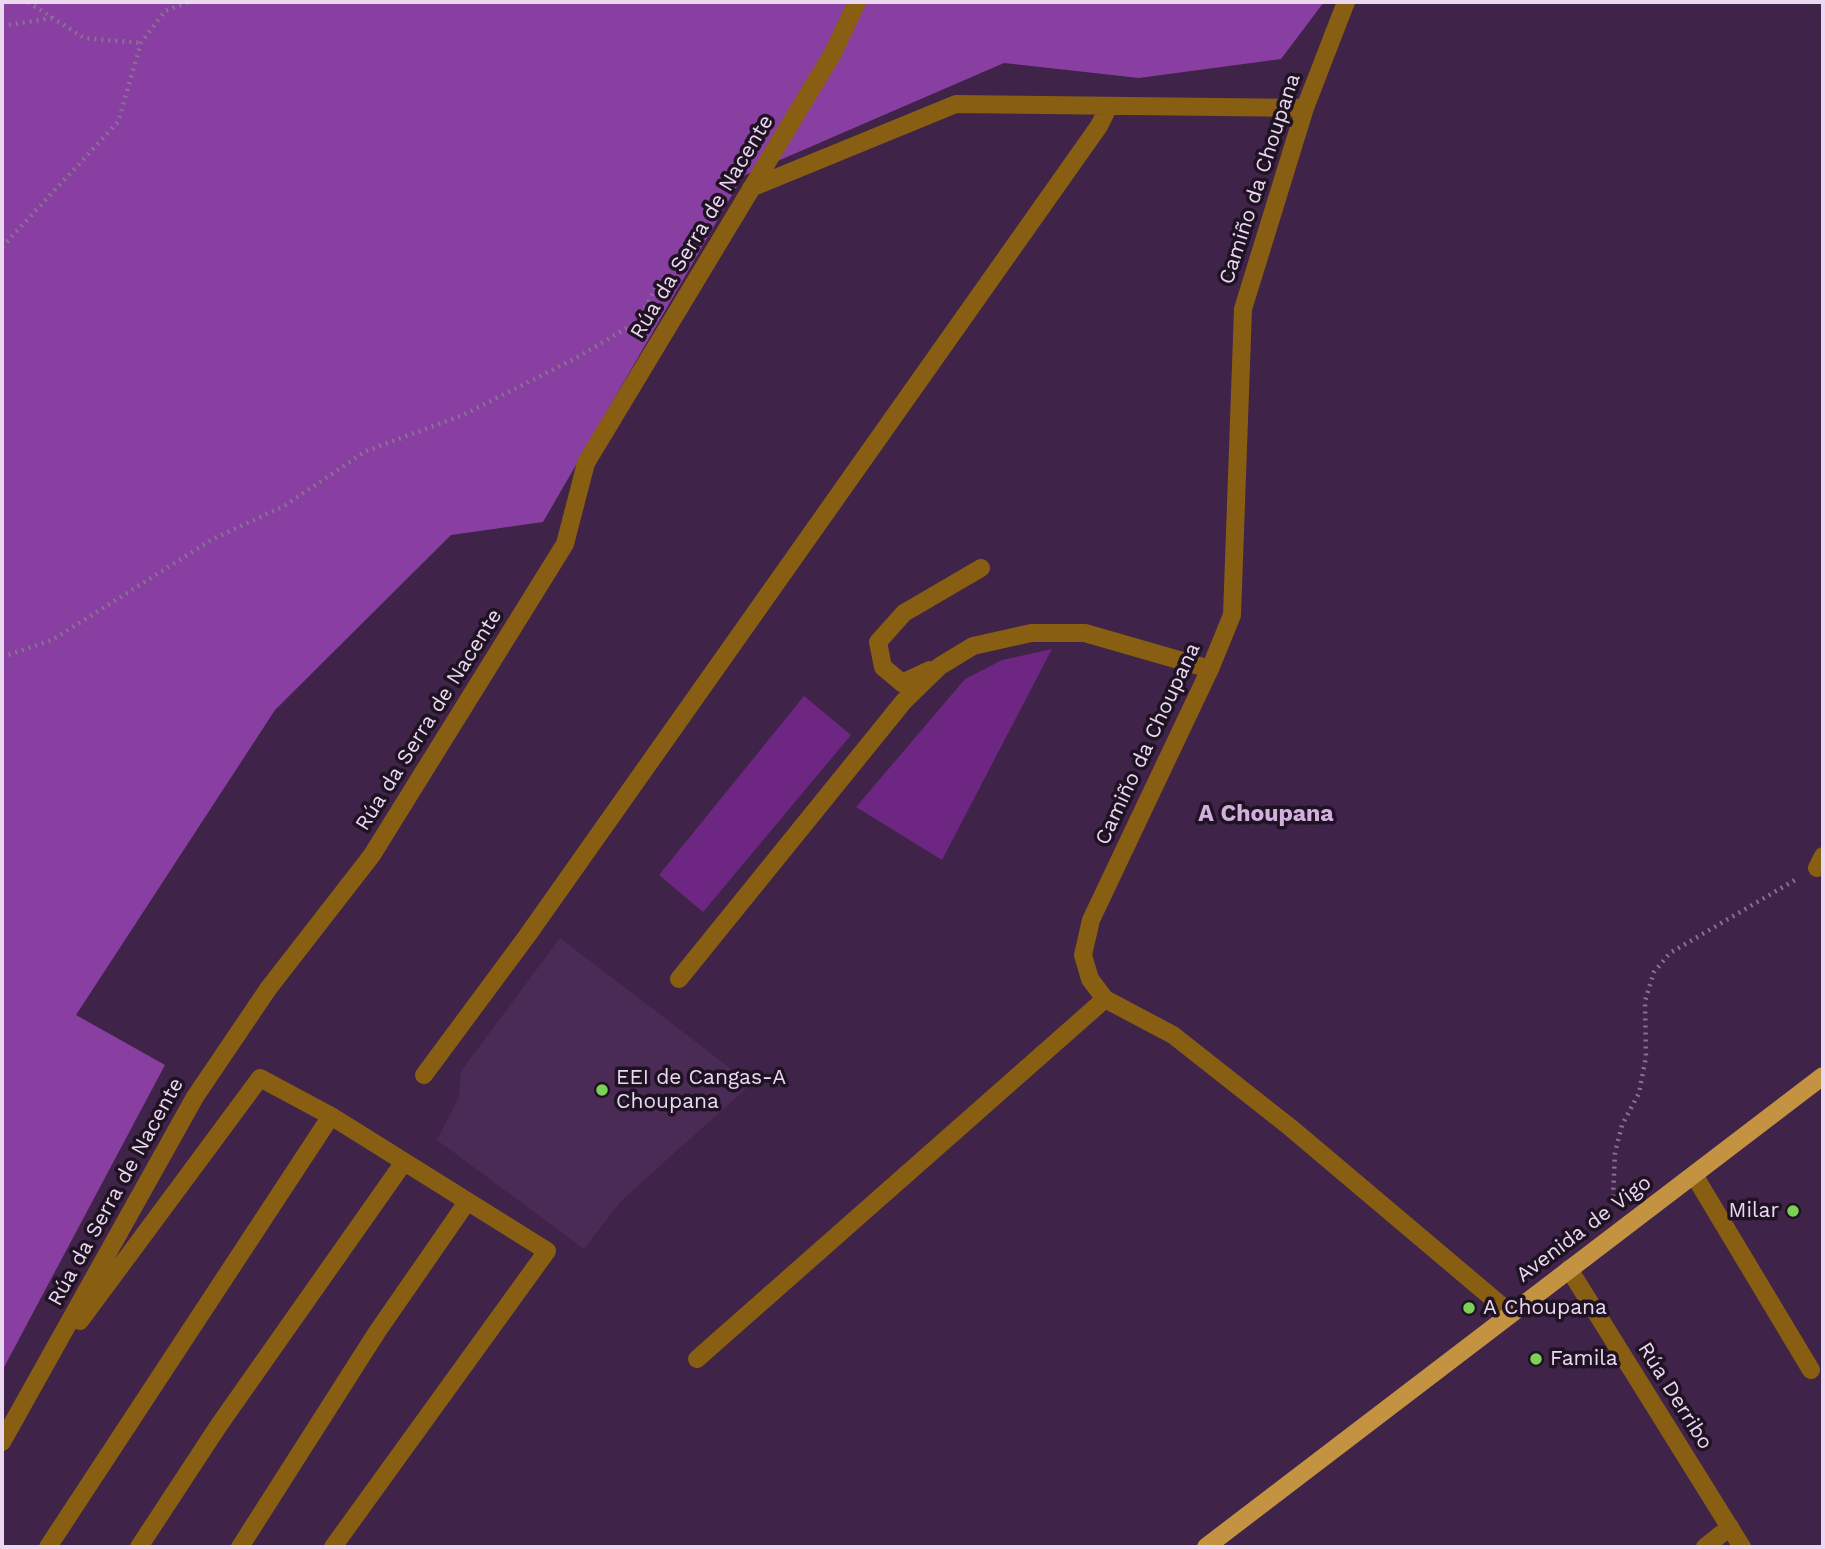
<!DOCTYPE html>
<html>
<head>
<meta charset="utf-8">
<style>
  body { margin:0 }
  #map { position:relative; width:1825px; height:1549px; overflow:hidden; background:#3f2348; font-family:"Work Sans",sans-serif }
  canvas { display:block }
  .frame { position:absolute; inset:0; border:4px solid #ead8f0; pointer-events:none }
</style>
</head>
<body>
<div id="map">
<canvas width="1825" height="1549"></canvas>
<div class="frame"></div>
</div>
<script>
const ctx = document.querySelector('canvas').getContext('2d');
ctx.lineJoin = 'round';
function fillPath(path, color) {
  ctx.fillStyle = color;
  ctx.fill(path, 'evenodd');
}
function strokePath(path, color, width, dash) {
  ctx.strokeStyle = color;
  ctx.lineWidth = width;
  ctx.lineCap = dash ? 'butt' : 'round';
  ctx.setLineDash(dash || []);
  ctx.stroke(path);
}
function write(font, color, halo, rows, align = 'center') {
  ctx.font = font + ' "Work Sans",sans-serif';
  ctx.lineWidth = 7;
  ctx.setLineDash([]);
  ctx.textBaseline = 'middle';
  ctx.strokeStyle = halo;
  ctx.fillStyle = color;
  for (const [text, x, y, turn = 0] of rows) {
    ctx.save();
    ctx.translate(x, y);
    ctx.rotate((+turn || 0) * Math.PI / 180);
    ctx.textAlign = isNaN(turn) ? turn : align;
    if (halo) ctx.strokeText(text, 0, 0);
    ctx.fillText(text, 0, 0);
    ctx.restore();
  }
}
const built = new Path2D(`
  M 560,938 L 751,1084 L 621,1201 L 584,1249 L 437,1140 L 459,1097 L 461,1071 Z`);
const green = new Path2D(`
  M 1052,649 L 942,860 L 856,807 L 965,679 L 1002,660 Z
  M 804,696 L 851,735 L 703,912 L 659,875 Z`);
const forest = new Path2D(`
  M 2,2 L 1324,2 L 1281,59 L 1139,78 L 1004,63 L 743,176 L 543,522 L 451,535 L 275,710 L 76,1015 L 165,1065 L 2,1371 Z`);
const path = new Path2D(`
  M 28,2 L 84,38 L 141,43
  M 2,26 L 52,18
  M 2,247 L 118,122 L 141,43 L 165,11 L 189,2
  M 645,308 L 660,280 L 667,275
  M 2,657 L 52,640 L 213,539 L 284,506 L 366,451 L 463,415 L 576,358 L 637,322
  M 1616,1203 L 1613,1196 L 1615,1153 L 1622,1125 L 1639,1093 L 1646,1057 L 1645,1001 L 1654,972 L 1670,953 L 1795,880`);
const service = new Path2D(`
  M 1694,1175 L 1811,1370`);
const pedestrian = new Path2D(`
  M 1705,1547 L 1730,1527`);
const minor = new Path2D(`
  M 1346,2 L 1305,108 L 1243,309 L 1232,615 L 1210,669 L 1091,920 L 1083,955 L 1090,979 L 1105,999 L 1173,1035 L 1291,1128 L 1510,1313
  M 751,188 L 956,104 L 1305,108
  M 930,670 L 902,683 L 883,667 L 878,642 L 904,613 L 981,568
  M 1817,868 L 1823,856
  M 679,979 L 904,701 L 940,666 L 973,646 L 1031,633 L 1085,633 L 1210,669
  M 424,1075 L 527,936 L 1099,126 L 1108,108
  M 1569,1269 L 1742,1547
  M 80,1321 L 260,1078 L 331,1116 L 547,1251 L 333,1547
  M 697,1359 L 1105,999
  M 2,1442 L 195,1097 L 268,989 L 372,855 L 565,544 L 586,463 L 833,53 L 857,2
  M 48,1547 L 331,1116
  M 139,1547 L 219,1425 L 404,1162
  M 240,1547 L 377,1332 L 467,1202`);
const primary = new Path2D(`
  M 1206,1547 L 1823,1076`);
const markers = [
  [602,1090,7,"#7bd155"],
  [1793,1211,7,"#7bd155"],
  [1469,1308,7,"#7bd155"],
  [1536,1359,7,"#7bd155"]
];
const streetNames = [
  ["Camiño da Choupana",1260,179,-72],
  ["Rúa da Serra de Nacente",702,227,-59],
  ["Rúa da Serra de Nacente",429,720,-58],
  ["Camiño da Choupana",1148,744,-65],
  ["Rúa da Serra de Nacente",116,1192,-61],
  ["Avenida de Vigo",1584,1229,-37],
  ["Rúa Derribo",1675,1396,58]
];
const poiNames = [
  ["EEI de Cangas-A",616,1078],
  ["Choupana",616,1102],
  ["Milar",1779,1211,"right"],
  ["A Choupana",1483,1308],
  ["Famila",1550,1359]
];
const neighbourhoodNames = [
  ["A Choupana",1266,814]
];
fillPath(built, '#4a2b55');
fillPath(green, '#6d2783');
fillPath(forest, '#893fa1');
strokePath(path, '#897191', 4.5, [2, 5]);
strokePath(service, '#875e12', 18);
strokePath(pedestrian, '#875e12', 18);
strokePath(minor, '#875e12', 18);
strokePath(primary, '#c39342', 18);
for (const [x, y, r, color] of markers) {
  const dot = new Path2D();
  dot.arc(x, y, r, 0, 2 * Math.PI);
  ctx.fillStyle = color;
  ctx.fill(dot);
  strokePath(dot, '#1f1323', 2.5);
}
write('21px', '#ead8f0', '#1f1323', streetNames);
write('21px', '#ead8f0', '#1f1323', poiNames, 'left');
write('bold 23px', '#d2b0de', '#1f1323', neighbourhoodNames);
</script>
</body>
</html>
